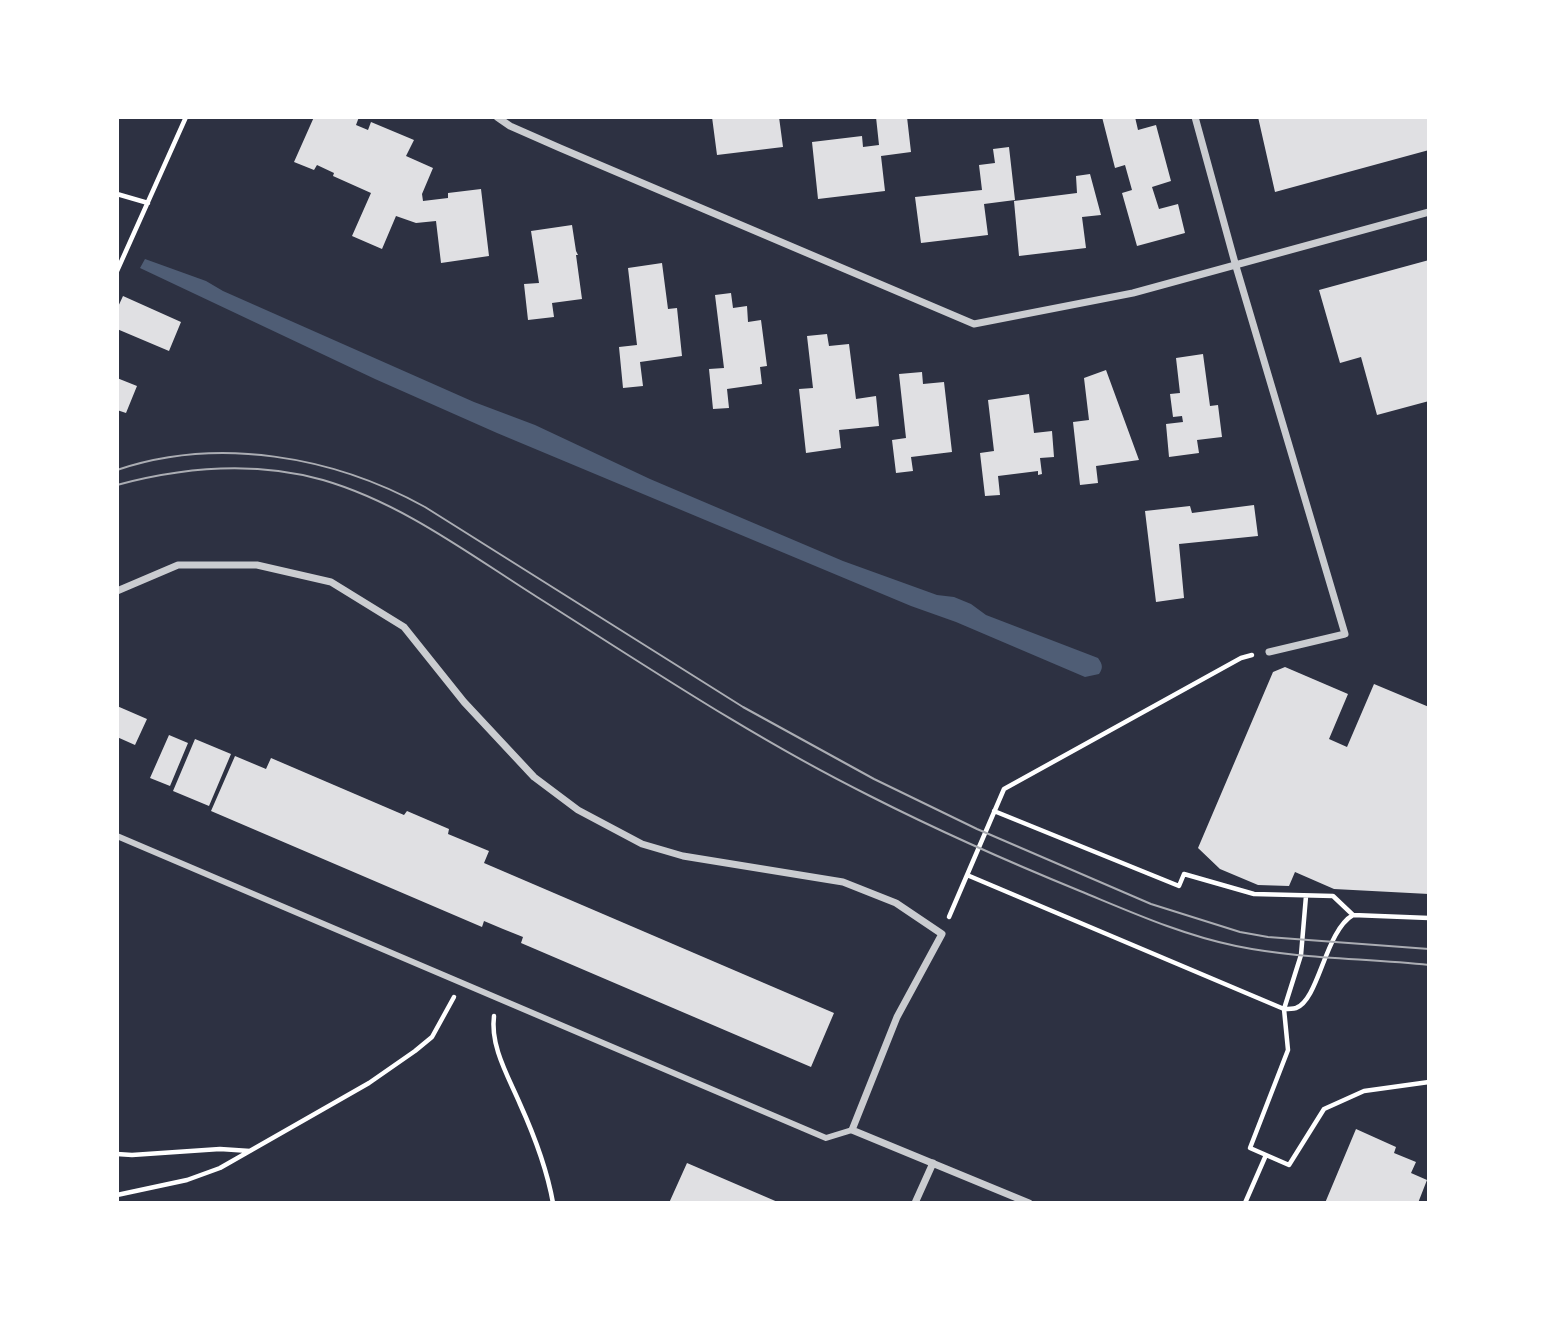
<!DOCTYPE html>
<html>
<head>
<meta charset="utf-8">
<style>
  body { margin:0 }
  #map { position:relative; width:1546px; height:1320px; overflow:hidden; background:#2d3142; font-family:"Alegreya Sans",sans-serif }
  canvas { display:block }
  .frame { position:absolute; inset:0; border:119px solid #fff; pointer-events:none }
</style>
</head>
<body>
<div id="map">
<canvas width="1546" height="1320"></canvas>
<div class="frame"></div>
</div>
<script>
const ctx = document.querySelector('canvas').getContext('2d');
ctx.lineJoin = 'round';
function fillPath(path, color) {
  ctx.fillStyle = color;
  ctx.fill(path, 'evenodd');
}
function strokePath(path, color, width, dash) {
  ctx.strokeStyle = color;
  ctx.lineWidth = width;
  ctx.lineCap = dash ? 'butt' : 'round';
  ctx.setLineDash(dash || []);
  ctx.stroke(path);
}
const water = new Path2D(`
  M 145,259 L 206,281 L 223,291 L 474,402 L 535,425 L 650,479 L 843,561 L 937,595 L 954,597 L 971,604 L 986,615 L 1098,658 C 1103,665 1103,668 1099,674 L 1085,677 L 956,622 L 911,606 L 497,433 L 375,379 L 140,268 Z`);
const building = new Path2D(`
  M 314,117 L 359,117 L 356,125 L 368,130 L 371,122 L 414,140 L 406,156 L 433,168 L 422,194 L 423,201 L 448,198 L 448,193 L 481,189 L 489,256 L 441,263 L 436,221 L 416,223 L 396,216 L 382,249 L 352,236 L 371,193 L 333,176 L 334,173 L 317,165 L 314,170 L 294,162 Z
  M 712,117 L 779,117 L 783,147 L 717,155 Z
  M 876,117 L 907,117 L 911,152 L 881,156 L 885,191 L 818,199 L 812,142 L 862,136 L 863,147 L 879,145 Z
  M 1102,117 L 1135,117 L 1138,130 L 1156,125 L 1171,181 L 1152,187 L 1159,209 L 1178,204 L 1185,233 L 1137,246 L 1122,193 L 1132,190 L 1125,165 L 1115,168 Z
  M 1258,117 L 1429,117 L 1429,150 L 1275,192 Z
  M 1009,147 L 1015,200 L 984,204 L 988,235 L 921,243 L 915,197 L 982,190 L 979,165 L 995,163 L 993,149 Z
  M 1090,174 L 1101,215 L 1082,217 L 1086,248 L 1019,256 L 1014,201 L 1077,193 L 1076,176 Z
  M 572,225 L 576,251 L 578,255 L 576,255 L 582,299 L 552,303 L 554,317 L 528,320 L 524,284 L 539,283 L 531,231 Z
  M 1429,260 L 1429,401 L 1377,415 L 1361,357 L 1340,363 L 1319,290 Z
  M 662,263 L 668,309 L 677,308 L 682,356 L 640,362 L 643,386 L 623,388 L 619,347 L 637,345 L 628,268 Z
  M 731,293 L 733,308 L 747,306 L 748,322 L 761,320 L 767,366 L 760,367 L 762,384 L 727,389 L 729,408 L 713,409 L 709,369 L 724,368 L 715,295 Z
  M 123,296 L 181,322 L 169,351 L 117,329 L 117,309 Z
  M 827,334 L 829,346 L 849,344 L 856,399 L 876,396 L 879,426 L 839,430 L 841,448 L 806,453 L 799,389 L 813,388 L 807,336 Z
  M 1203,354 L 1210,406 L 1218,405 L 1222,437 L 1197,440 L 1199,453 L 1169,457 L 1166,424 L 1183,422 L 1182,416 L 1173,417 L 1170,394 L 1180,393 L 1176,358 Z
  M 1106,370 L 1139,460 L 1096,466 L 1098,483 L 1080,485 L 1073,422 L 1089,420 L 1084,378 Z
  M 922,372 L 923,384 L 944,382 L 952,452 L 911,457 L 913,471 L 896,473 L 892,440 L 906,438 L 899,374 Z
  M 117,378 L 137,386 L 126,413 L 117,410 Z
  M 1029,394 L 1034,433 L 1052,431 L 1054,457 L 1040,458 L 1042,474 L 1038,475 L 1038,471 L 998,476 L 1000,495 L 985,496 L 980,453 L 994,451 L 988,400 Z
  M 1254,505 L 1258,536 L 1179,544 L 1184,598 L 1156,602 L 1145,511 L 1190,506 L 1192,513 Z
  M 1285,667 L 1348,694 L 1329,739 L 1347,747 L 1374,684 L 1429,707 L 1429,894 L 1334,889 L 1295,872 L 1289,886 L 1258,885 L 1220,869 L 1198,848 L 1273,672 Z
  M 117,706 L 147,719 L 135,745 L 117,737 Z
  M 169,735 L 188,743 L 170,786 L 150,778 Z
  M 195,739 L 231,754 L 209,806 L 173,791 Z
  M 235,756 L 266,769 L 271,758 L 404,815 L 407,811 L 449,829 L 448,834 L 489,851 L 484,863 L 834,1013 L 811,1067 L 521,943 L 523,937 L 503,929 L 484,921 L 482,927 L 211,811 Z
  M 1356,1129 L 1396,1147 L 1394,1153 L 1416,1162 L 1411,1173 L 1427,1180 L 1418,1203 L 1325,1203 Z
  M 687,1163 L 780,1203 L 669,1203 Z`);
const path = new Path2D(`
  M 117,194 L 148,203
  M 117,271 L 186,117
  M 994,811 L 1179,886 L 1184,874 L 1254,894 L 1333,896 L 1353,915
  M 967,875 L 1284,1009 C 1288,1009 1292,1009 1296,1008 C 1319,1000 1325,931 1353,915 L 1429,918
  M 1306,896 L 1301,955 L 1284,1009 L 1288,1050 L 1250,1148 L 1289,1165 L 1324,1109 L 1364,1091 L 1429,1082
  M 949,917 L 1004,789 L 1241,658 L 1252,655
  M 494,1016 C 490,1046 508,1076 520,1104 C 534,1135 547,1169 553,1203
  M 117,1154 L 132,1155 L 220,1149 L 250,1151
  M 117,1195 L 187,1180 L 220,1168 L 369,1083 L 415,1051 L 432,1037 L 454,997
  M 1245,1203 L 1266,1155`);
const pedestrian = new Path2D(`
  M 117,836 L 826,1138 L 852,1130`);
const minor = new Path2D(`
  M 497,117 L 510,126 L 560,148 L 974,324 L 1133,293 L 1429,212
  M 1195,117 L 1235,263 L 1345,634 L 1269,652
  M 117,591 L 178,565 L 257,565 L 331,582 L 404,627 L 464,702 L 534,777 L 578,810 L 642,844 L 683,856 L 843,882 L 896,903 L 942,934 L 897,1017 L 852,1130 L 1029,1203
  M 915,1203 L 933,1163`);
const tram = new Path2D(`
  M 117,470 C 218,436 333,456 425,507 L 743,707 L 874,779 L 977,829 L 1151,904 L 1240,932 L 1268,937 L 1429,949
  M 117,485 C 184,467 255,461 323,480 C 402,503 469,554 537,597 C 646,666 755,739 870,796 C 939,831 1009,862 1080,891 C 1131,912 1182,935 1236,946 C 1299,959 1364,958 1429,965`);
fillPath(water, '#4f5d75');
fillPath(building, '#e0e0e3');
strokePath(path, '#fff', 4.5);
strokePath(pedestrian, '#caccd0', 6);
strokePath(minor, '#caccd0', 7);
strokePath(tram, '#abadb3', 2);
</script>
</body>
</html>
